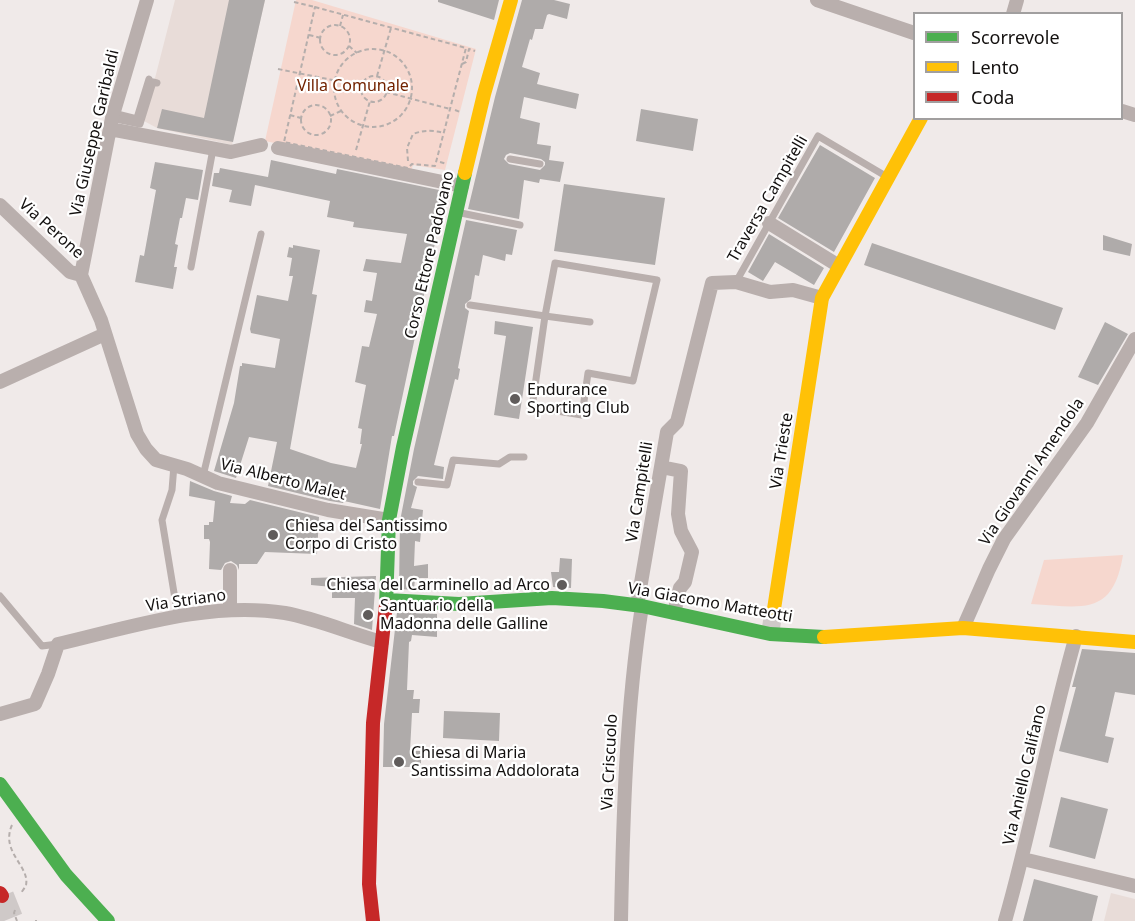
<!DOCTYPE html>
<html>
<head>
<meta charset="utf-8">
<style>
  body { margin:0 }
  #map { position:relative; width:1135px; height:921px; overflow:hidden; background:#f0eae9; font-family:"Noto Sans",sans-serif }
  canvas { display:block }
  .legend { position:absolute; left:913px; top:12px; width:210px; height:108px; box-sizing:border-box; background:#fff; border:2px solid #a19f9f; margin:0; padding:8px 10px; list-style:none; font-size:18px; color:#13100f }
  .legend li { display:flex; align-items:center; gap:12px; height:30px }
  .legend b { width:30px; border:2px solid #a19f9f }
</style>
</head>
<body>
<div id="map">
<canvas width="1135" height="921"></canvas>
<ul class="legend">
<li><b style="height:8px;background:#4caf50"></b>Scorrevole</li>
<li><b style="height:8px;background:#ffc107"></b>Lento</li>
<li><b style="height:8px;background:#c62828"></b>Coda</li>
</ul>
</div>
<script>
const ctx = document.querySelector('canvas').getContext('2d');
ctx.lineJoin = 'round';
function fillPath(path, color) {
  ctx.fillStyle = color;
  ctx.fill(path, 'evenodd');
}
function strokePath(path, color, width, dash) {
  ctx.strokeStyle = color;
  ctx.lineWidth = width;
  ctx.lineCap = dash ? 'butt' : 'round';
  ctx.setLineDash(dash || []);
  ctx.stroke(path);
}
function write(font, color, halo, rows, align = 'center') {
  ctx.font = font + ' "Noto Sans",sans-serif';
  ctx.lineWidth = 4.5;
  ctx.setLineDash([]);
  ctx.textBaseline = 'middle';
  ctx.strokeStyle = halo;
  ctx.fillStyle = color;
  for (const [text, x, y, turn = 0] of rows) {
    ctx.save();
    ctx.translate(x, y);
    ctx.rotate((+turn || 0) * Math.PI / 180);
    ctx.textAlign = isNaN(turn) ? turn : align;
    if (halo) ctx.strokeText(text, 0, 0);
    ctx.fillText(text, 0, 0);
    ctx.restore();
  }
}
const built = new Path2D(`
  M 175,0 L 265,0 L 232,145 L 157,128 L 144,121 Z
  M 1111,893 L 1135,899 L 1135,921 L 1104,921 Z`);
const green = new Path2D(`
  M 296,0 L 312,0 L 476,49 L 445,170 L 413,165 L 411,171 L 265,141 Z
  M 1123,555 C 1113,617 1082,607 1031,604 L 1044,560 Z`);
const building = new Path2D(`
  M 229,0 L 265,0 L 233,142 L 157,128 L 162,109 L 204,118 Z
  M 438,0 L 499,0 L 494,20 L 438,2 Z
  M 522,0 L 554,0 L 570,4 L 567,19 L 549,14 L 547,15 L 543,29 L 535,29 L 532,40 L 530,39 L 522,67 L 540,73 L 537,84 L 579,94 L 576,109 L 524,97 L 520,118 L 540,123 L 537,144 L 551,146 L 549,160 L 564,162 L 560,182 L 540,179 L 539,183 L 524,180 L 519,219 L 468,209 L 495,97 ZM 510,153 L 541,159 L 545,162 L 545,165 L 540,170 L 509,164 L 504,159 L 506,155 Z
  M 641,109 L 698,119 L 693,151 L 636,141 Z
  M 820,145 L 875,178 L 834,252 L 778,218 Z
  M 271,160 L 336,174 L 337,169 L 444,191 L 435,243 L 394,436 L 392,436 L 380,509 L 344,501 L 343,503 L 330,501 L 268,486 L 277,442 L 249,437 L 236,478 L 214,471 L 234,403 L 240,366 L 242,366 L 242,363 L 275,368 L 280,339 L 251,333 L 250,329 L 257,295 L 288,301 L 293,276 L 289,276 L 292,258 L 287,257 L 289,247 L 293,248 L 293,245 L 320,250 L 312,294 L 317,295 L 290,449 L 331,463 L 356,468 L 362,444 L 360,444 L 362,429 L 358,428 L 366,385 L 355,382 L 362,346 L 369,347 L 377,314 L 364,312 L 366,300 L 372,301 L 377,273 L 363,271 L 366,259 L 401,263 L 407,234 L 353,227 L 354,222 L 327,217 L 330,201 L 255,185 L 251,206 L 229,202 L 232,190 L 212,186 L 214,173 L 219,173 L 220,168 L 268,177 Z
  M 155,162 L 203,170 L 198,200 L 186,198 L 182,218 L 180,218 L 175,244 L 178,245 L 174,267 L 177,267 L 173,289 L 135,282 L 140,255 L 144,256 L 156,190 L 150,188 Z
  M 564,184 L 665,198 L 655,265 L 554,251 Z
  M 466,220 L 517,230 L 512,255 L 506,254 L 505,261 L 483,255 L 479,276 L 475,275 L 471,299 L 465,304 L 465,308 L 469,311 L 458,368 L 460,369 L 458,380 L 455,379 L 434,465 L 444,467 L 443,479 L 418,476 L 413,481 L 413,485 L 417,487 L 411,508 L 423,510 L 420,542 L 415,541 L 414,566 L 428,564 L 428,578 L 415,578 L 414,590 L 399,589 L 400,521 L 414,449 Z
  M 769,234 L 824,268 L 814,285 L 775,262 L 763,281 L 748,272 Z
  M 1103,235 L 1132,244 L 1130,256 L 1103,250 Z
  M 872,243 L 1063,308 L 1055,330 L 864,265 Z
  M 495,321 L 533,327 L 519,419 L 494,415 L 506,336 L 494,334 Z
  M 1105,322 L 1128,334 L 1098,385 L 1078,377 Z
  M 190,481 L 214,491 L 232,496 L 230,503 L 245,504 L 250,500 L 319,517 L 317,554 L 265,552 L 257,564 L 239,564 L 239,570 L 237,565 L 231,561 L 225,563 L 221,570 L 209,569 L 210,542 L 209,539 L 204,539 L 204,525 L 209,525 L 209,522 L 213,522 L 215,501 L 189,496 Z
  M 560,558 L 572,559 L 571,588 L 553,587 L 551,572 L 559,572 Z
  M 376,576 L 372,630 L 354,624 L 355,598 L 332,598 L 332,587 L 311,585 L 311,578 Z
  M 397,612 L 437,614 L 437,637 L 412,635 L 411,641 L 409,642 L 407,690 L 414,690 L 413,699 L 420,699 L 419,713 L 412,713 L 410,751 L 421,751 L 421,767 L 383,767 L 384,724 Z
  M 1082,649 L 1135,653 L 1135,695 L 1115,692 L 1105,736 L 1114,738 L 1108,763 L 1059,751 L 1076,687 L 1072,687 Z
  M 444,711 L 500,713 L 499,741 L 443,738 Z
  M 1061,797 L 1108,809 L 1095,859 L 1049,847 Z
  M 1034,879 L 1098,896 L 1092,921 L 1023,921 Z`);
const secondaryTunnel = new Path2D(`
  M 770,634 L 774,609`);
const highwayTunnel = new Path2D(`
  M 2,896 L 12,921`);
const path = new Path2D(`
  M 294,2 L 315,7
  M 315,7 L 466,48 L 435,166 L 412,164 L 408,168 L 284,142 Z
  M320 40a15 15 0 1 1 30 0a15 15 0 1 1-30 0Z
  M 340,26 L 343,15
  M 309,35 L 321,38
  M 349,46 L 357,53
  M334 88a39 39 0 1 1 78 0a39 39 0 1 1-78 0Z
  M 462,64 L 466,62 L 469,49 L 475,51
  M 278,69 L 362,86
  M 377,76 L 391,28
  M361 89a13 13 0 1 1 26 0a13 13 0 1 1-26 0Z
  M 386,92 L 450,109
  M301 120a15 15 0 1 1 30 0a15 15 0 1 1-30 0Z
  M 455,110 L 460,112
  M 290,115 L 301,118
  M 330,116 L 341,111
  M 356,150 L 370,101
  M 408,161 L 407,148 L 413,134 C 424,130 432,130 444,133
  M 440,162 L 447,164
  M 12,825 C 0,852 30,866 26,885 C 25,888 22,891 21,893
  M 15,910 L 14,913 L 17,921
  M 35,921 L 37,921`);
const lane = new Path2D(`
  M 117,114 L 133,118 L 137,118 L 149,79
  M 116,119 L 140,124 L 153,82 L 157,83
  M 510,159 L 540,164
  M 456,212 L 520,225
  M 191,267 L 213,149
  M 736,282 L 818,136 L 889,178
  M 470,305 L 545,316 L 532,407 L 582,415 L 588,373 L 633,381 L 657,280 L 555,263 L 545,316 L 590,322
  M 174,465 L 172,490 L 162,520 L 178,617
  M 203,476 L 261,234
  M 418,482 L 447,485 L 453,460 L 499,464 L 510,457 L 524,457
  M 0,596 L 42,646 L 58,644`);
const street = new Path2D(`
  M 817,0 L 914,33
  M 1013,14 L 1017,0
  M 1122,111 L 1135,115
  M 110,129 L 231,152 L 261,145
  M 278,148 L 462,186
  M 0,205 L 70,272 L 81,275
  M 769,223 L 839,266
  M 81,275 L 101,320 L 137,434 L 146,449 L 156,460 L 187,469 L 218,483 L 328,510 L 389,520
  M 81,275 L 112,118 L 147,0
  M 0,382 L 105,334
  M 661,467 L 681,471 L 678,514 L 681,531 L 692,552 L 685,582 L 680,588 L 674,613
  M 637,606 L 667,432 L 677,422 L 712,283 L 736,282 L 770,292 L 793,290 L 822,298
  M 230,610 L 230,570
  M 963,628 L 989,569 L 1004,539 L 1087,423 L 1135,339
  M 0,714 L 35,704 L 48,674 L 58,644 C 131,627 209,601 285,613 C 318,619 349,633 382,642
  M 1023,859 L 1135,886
  M 621,921 C 623,816 626,710 642,606
  M 1005,921 C 1032,827 1049,730 1076,636`);
const fast = new Path2D(`
  M 387,600 L 459,604 L 552,598 L 603,601 L 642,606 L 770,634 L 824,637
  M 386,605 L 389,520 L 403,447 L 465,173
  M 0,784 L 66,875 L 108,921`);
const slow = new Path2D(`
  M 465,173 L 484,94 L 511,0
  M 774,609 L 822,298 L 921,118
  M 824,637 L 963,628 L 1135,642`);
const jam = new Path2D(`
  M 0,893 L 2,896
  M 373,921 L 369,884 L 373,723 L 386,605`);
const markers = [
  [515,399,6,"#605c5b"],
  [273,535,6,"#605c5b"],
  [562,585,6,"#605c5b"],
  [368,615,6,"#605c5b"],
  [399,762,6,"#605c5b"]
];
const parkNames = [
  ["Villa Comunale",353,86]
];
const streetNames = [
  ["Via Giuseppe Garibaldi",95,133,-77],
  ["Traversa Campitelli",768,199,-60],
  ["Via Perone",51,229,42],
  ["Corso Ettore Padovano",430,255,-77],
  ["Via Trieste",782,451,-81],
  ["Via Giovanni Amendola",1032,472,-56],
  ["Via Alberto Malet",283,480,14],
  ["Via Campitelli",640,492,-81],
  ["Via Striano",186,601,-8],
  ["Via Giacomo Matteotti",710,603,10],
  ["Via Criscuolo",610,762,-87],
  ["Via Aniello Califano",1025,775,-77]
];
const poiNames = [
  ["Endurance",527,390],
  ["Sporting Club",527,408],
  ["Chiesa del Santissimo",285,526],
  ["Corpo di Cristo",285,544],
  ["Chiesa del Carminello ad Arco",550,585,"right"],
  ["Santuario della",380,606],
  ["Madonna delle Galline",380,624],
  ["Chiesa di Maria",411,753],
  ["Santissima Addolorata",411,771]
];
fillPath(built, '#e8dcd8');
fillPath(green, '#f6d7ce');
fillPath(building, '#afabaa');
strokePath(secondaryTunnel, '#cfc9c8', 18, [18, 9]);
strokePath(highwayTunnel, '#cfc9c8', 24, [24, 12]);
strokePath(path, '#b5aeac', 2, [4.5, 3]);
strokePath(lane, '#b9afad', 7);
strokePath(street, '#b9afad', 14);
strokePath(fast, '#4caf50', 14);
strokePath(slow, '#ffc107', 14);
strokePath(jam, '#c62828', 14);
for (const [x, y, r, color] of markers) {
  const dot = new Path2D();
  dot.arc(x, y, r, 0, 2 * Math.PI);
  ctx.fillStyle = color;
  ctx.fill(dot);
  strokePath(dot, '#fff', 2);
}
write('16px', '#722200', '#fff', parkNames);
write('16px', '#13100f', '#fff', streetNames);
write('16px', '#13100f', '#fff', poiNames, 'left');
</script>
</body>
</html>
